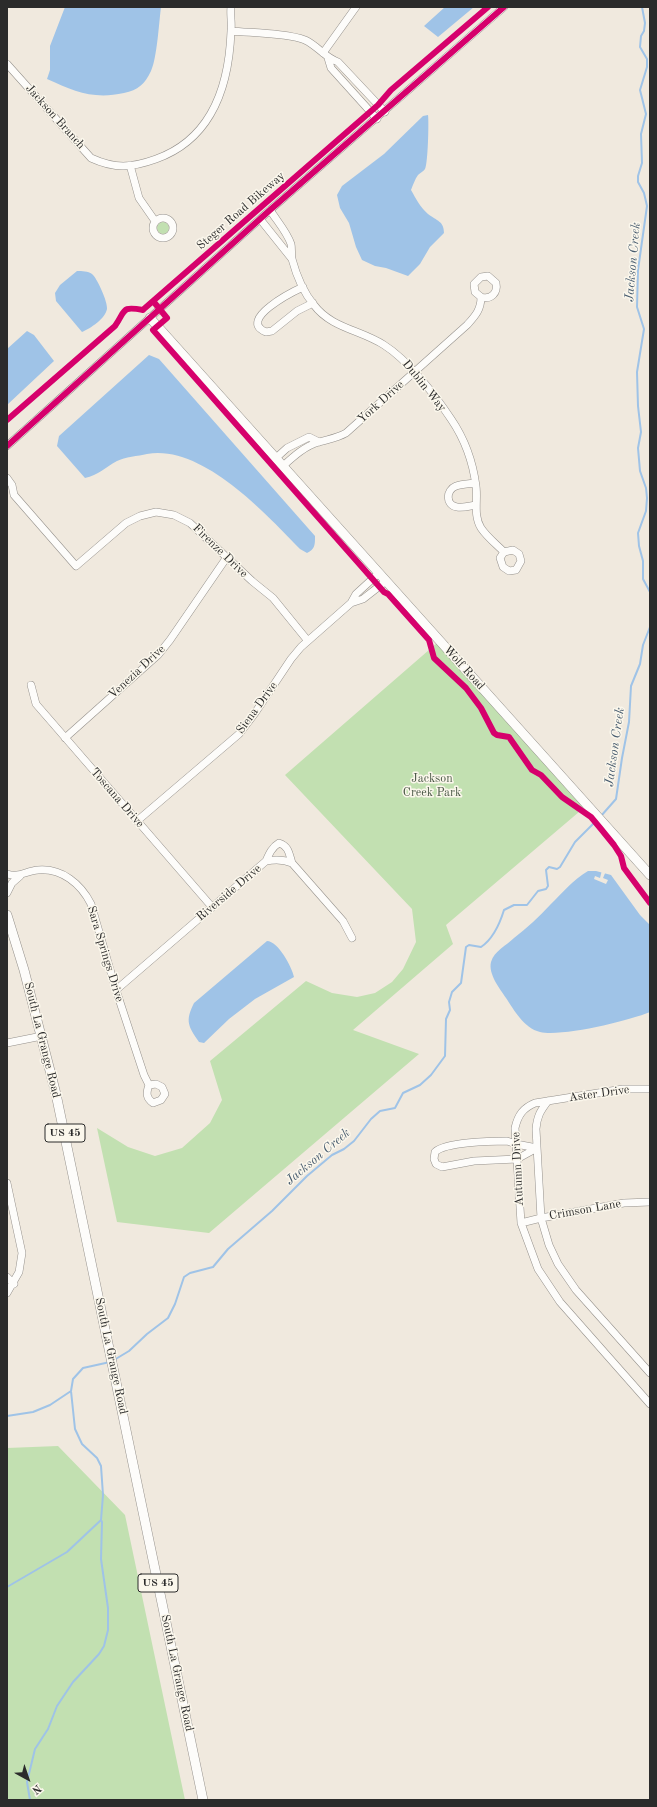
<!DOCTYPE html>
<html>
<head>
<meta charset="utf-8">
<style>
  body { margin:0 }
  #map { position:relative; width:657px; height:1807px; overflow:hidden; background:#f0e9de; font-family:"Old Standard TT",serif }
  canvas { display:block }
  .frame { position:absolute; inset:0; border:8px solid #2b2b2b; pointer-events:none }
  .north { position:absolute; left:8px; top:1759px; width:40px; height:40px; -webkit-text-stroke:3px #fbf7ec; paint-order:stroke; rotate:140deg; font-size:11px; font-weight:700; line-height:16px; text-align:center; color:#2b2b2b }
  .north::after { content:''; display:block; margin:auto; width:14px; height:18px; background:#2b2b2b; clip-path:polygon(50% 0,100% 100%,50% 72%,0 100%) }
</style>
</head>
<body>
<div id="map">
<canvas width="657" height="1807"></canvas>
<div class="frame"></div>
<div class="north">N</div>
</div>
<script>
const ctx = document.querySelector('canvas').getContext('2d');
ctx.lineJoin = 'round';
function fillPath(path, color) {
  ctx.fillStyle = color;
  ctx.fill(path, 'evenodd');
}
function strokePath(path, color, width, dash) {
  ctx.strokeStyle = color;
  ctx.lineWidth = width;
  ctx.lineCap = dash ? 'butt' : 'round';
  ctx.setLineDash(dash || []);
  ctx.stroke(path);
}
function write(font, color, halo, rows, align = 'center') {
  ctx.font = font + ' "Old Standard TT",serif';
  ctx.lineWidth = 3;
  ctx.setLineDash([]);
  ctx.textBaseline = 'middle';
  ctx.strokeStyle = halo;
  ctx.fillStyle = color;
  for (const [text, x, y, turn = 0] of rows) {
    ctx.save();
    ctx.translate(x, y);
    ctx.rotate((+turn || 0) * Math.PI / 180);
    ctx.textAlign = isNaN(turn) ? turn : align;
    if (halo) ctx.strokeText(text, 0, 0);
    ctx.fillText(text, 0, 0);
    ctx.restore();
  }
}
const green = new Path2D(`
  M157 228a6 6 0 1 1 12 0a6 6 0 1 1-12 0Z
  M 437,643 L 586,806 L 446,925 L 453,944 L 353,1030 L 419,1054 L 209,1233 L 117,1222 L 97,1128 L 128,1147 L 155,1156 L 182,1148 L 210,1123 L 222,1100 L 210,1061 L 306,981 L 332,993 L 357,997 L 375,993 L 392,982 L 403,969 L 416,942 L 412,909 L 285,775 Z
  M 58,1446 L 125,1515 L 185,1800 L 7,1800 L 7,1448 Z`);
const water = new Path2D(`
  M 65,7 L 161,7 C 159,23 157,58 151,71 C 145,84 138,90 124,93 C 93,100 74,91 47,79 L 50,70 L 50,46 Z
  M 445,7 L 474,7 L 438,37 L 424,26 Z
  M 428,115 C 429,121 428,164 425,169 C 424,171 420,173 418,175 C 415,179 413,185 411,190 C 416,199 421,208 428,214 C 437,221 444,221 444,233 L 430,247 L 420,264 L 408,276 L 386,268 L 375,266 L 362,260 L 356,247 L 349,223 L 340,208 L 337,195 L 342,186 L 384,154 L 423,116 Z
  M 77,271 C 82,271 88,271 92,274 C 97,278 108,302 107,309 C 105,319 91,328 82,332 L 56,301 L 55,293 L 60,285 Z
  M 27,331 L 34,335 L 54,361 L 7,405 L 7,349 Z
  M 149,355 L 159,359 L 315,536 C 315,545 315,549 307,553 L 300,549 C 266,514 202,444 147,454 C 138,456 125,457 117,461 C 106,467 98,475 85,478 L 57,446 L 59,436 Z
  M 588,871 L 596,871 L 611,875 L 640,915 L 650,925 L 650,1012 C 628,1021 562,1037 540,1032 C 524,1028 514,1010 506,998 C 500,989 488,974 491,962 C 494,951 507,945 514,938 C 527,928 539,917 550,905 C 563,892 573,880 588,871 Z
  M 267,941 C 278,941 292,967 294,977 L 255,999 L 229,1019 L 204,1043 L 199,1042 C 188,1026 185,1021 194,1003 Z`);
const pier = new Path2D(`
  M 602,870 L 606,871 L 603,878 L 608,880 L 606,884 L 594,879 L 595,876 L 600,878 Z`);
const stream = new Path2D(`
  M 642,7 L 645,23 L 644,31 L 641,36 L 640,47 L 647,59 L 647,67 L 640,90 L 646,114 L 641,134 L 642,163 L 638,176 L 638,182 L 644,193 L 647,206 L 638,270 L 637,307 L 644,329 L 637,372 L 638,406 L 641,432 L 638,448 L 640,471 L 646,488 L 647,498 L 646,511 L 638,533 L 639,546 L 643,561 L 643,579 L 650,592
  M 601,816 L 616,799 L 622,758 L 629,722 L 631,686 L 640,664 L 643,645 L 650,627
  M 114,1360 L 129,1351 L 147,1334 L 168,1318 L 175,1304 L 184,1277 L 190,1273 L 213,1267 L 228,1249 L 272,1211 L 307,1176 L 332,1155 L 344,1149 L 354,1141 L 371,1119 L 380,1111 L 395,1108 L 403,1093 L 420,1085 L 431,1075 L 445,1056 L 446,1019 L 450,1010 L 449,1002 L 452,992 L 461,983 L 466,947 L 469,945 L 481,947 C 493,939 500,923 504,910 L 514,905 L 527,905 L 538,891 L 546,889 L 548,886 L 546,870 L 549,867 L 557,869 L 560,867 L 575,842 L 597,820
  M 7,1416 L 33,1412 L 50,1405 L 71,1391
  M 7,1587 L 67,1552 L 101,1520
  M 30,1800 L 27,1782 L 35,1749 L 48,1729 L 57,1706 L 73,1682 L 99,1654 L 104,1646 L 108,1630 L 108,1608 L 101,1559 L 102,1522 L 101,1520 L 103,1495 L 101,1466 L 97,1458 L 82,1444 L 75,1429 L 71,1391 L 73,1379 L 83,1368 L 110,1362`);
const minor = new Path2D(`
  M 231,31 C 251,33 287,33 305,40 C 318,46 324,57 338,62 L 385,112
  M 323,53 L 356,7
  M 328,58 L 331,68 L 377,119
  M 7,64 L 91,158 C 115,169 131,168 156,159 C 212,139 229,87 231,31 C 232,23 230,15 231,7
  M 130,165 L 139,198 L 155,221
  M 270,210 C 277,221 287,232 291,244 C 292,248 291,254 292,259 C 296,274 304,293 314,305 C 331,328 361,330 384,345 C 408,360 435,395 451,419 C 464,438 473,463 476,486 C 478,500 473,515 481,528 C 487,537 496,544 504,552 L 500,558 L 503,567 L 509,571 L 516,570 L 521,561 L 519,554 L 513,550 L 504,552
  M153 228a10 10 0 1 1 20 0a10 10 0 1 1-20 0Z
  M 260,219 L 292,259
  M 303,287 C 292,292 237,320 266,332 L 272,331 L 297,311 L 313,303
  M 7,446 L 270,210 L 504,7
  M 276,458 L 287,448 L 309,437 L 319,442
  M 283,466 C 294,456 305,446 319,442 C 329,439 337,438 346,433 L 467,325 C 475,316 481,310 481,297 C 491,300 498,293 496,283 L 488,276 L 481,277 L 474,284 L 475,292 L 481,297
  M 7,478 L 12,485 L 14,495 L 76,566 L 126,523 L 140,516 L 156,512 L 174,515 L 190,523 L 252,581 L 273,598 L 308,641
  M 475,483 C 469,484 462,484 456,486 C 446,490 445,505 457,507 C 463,508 470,506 476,505
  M 351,603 L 363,599 L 386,581
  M 31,685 L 36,704 L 212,907
  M 65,738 L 158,655 L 170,640 L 227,557
  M 137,821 L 239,734 L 255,713 L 291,659 L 301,647 L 351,603 L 356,594 L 379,573
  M 266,861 C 269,854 272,847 279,843 C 289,846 289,854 292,863
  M 7,874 C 19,878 26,871 38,870 C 62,868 81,884 91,904 L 116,990 L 144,1075 L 149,1085 C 146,1093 146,1098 153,1103 L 161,1100 L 165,1094 L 162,1087 L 156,1084 L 149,1085
  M 7,893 L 12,883 L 20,876
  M 116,990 L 266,861 C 276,859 283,859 292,863 L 343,921 L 352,938
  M 7,1043 L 42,1036
  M 650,1089 L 623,1089 L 535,1103 C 523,1108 518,1115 515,1128 L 521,1223 L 538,1269 L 560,1302 L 650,1404
  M 548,1101 C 540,1111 537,1117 536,1129 L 541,1218 L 549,1245 L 558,1264 L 576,1290 L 650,1373
  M 507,1141 L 516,1144 L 537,1148 L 517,1159 L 474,1161 L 442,1167 L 436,1164 L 434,1159 L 435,1152 C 445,1142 492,1141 507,1141 Z
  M 7,1183 L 22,1253 L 19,1272 L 7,1293
  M 521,1223 L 541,1218 L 624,1203 L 650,1202
  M 7,1277 L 14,1284`);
const major = new Path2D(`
  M 150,318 L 650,875
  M 7,915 L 24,970 L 56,1094 L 203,1800`);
const cycleway = new Path2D(`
  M 153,301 L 167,318 L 153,330 L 384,592 L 388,594 L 429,640 L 434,658 L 466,688 L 481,708 L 494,733 L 497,735 L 509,737 L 532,770 L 541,775 L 562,797 L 591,817 L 601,829 L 614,845 L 621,856 L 624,868 L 650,903
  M 7,420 L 115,326 C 126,310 121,306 143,310 L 145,308 L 378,105 L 391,90 L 488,7
  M 7,446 L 270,210 L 504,7`);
const shields = [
  [65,1133,40],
  [158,1583,40]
];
const shieldNames = [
  ["US 45",65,1133],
  ["US 45",158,1583]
];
const streetNames = [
  ["Jackson Branch",55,117,48],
  ["Steger Road Bikeway",241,211,-41],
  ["Dublin Way",424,386,51],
  ["York Drive",381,402,-42],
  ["Firenze Drive",220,551,44],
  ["Wolf Road",464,668,48],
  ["Venezia Drive",137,672,-43],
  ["Siena Drive",257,708,-54],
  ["Toscana Drive",117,798,49],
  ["Riverside Drive",229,893,-40],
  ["Sara Springs Drive",105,954,73],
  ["South La Grange Road",42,1040,76],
  ["Aster Drive",599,1094,-8],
  ["Autumn Drive",518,1169,-93],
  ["Crimson Lane",585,1210,-10],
  ["South La Grange Road",111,1356,78],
  ["South La Grange Road",177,1673,78]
];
const parkNames = [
  ["Jackson",432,779],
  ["Creek Park",432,793]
];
const waterNames = [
  ["Jackson Creek",633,262,-85],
  ["Jackson Creek",615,747,-82],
  ["Jackson Creek",318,1157,-40]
];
fillPath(green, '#c2e0b1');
fillPath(water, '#9fc3e7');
fillPath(pier, '#f0e9de');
strokePath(stream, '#9fc3e7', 2);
strokePath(minor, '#94908b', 8);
strokePath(major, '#94908b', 10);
strokePath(minor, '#fdfcfa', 7);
strokePath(major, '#fdfcfa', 9);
strokePath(cycleway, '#d6006c', 6);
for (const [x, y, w] of shields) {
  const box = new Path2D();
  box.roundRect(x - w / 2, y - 9, w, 18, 3);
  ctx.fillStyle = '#fbf7ec';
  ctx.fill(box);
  strokePath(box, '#2b2b2b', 1);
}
write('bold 11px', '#2b2b2b', null, shieldNames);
write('12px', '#2b2b2b', '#fbf7ec', streetNames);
write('12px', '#485644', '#fbf7ec', parkNames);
write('italic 13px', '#475b6e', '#fbf7ec', waterNames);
</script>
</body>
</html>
